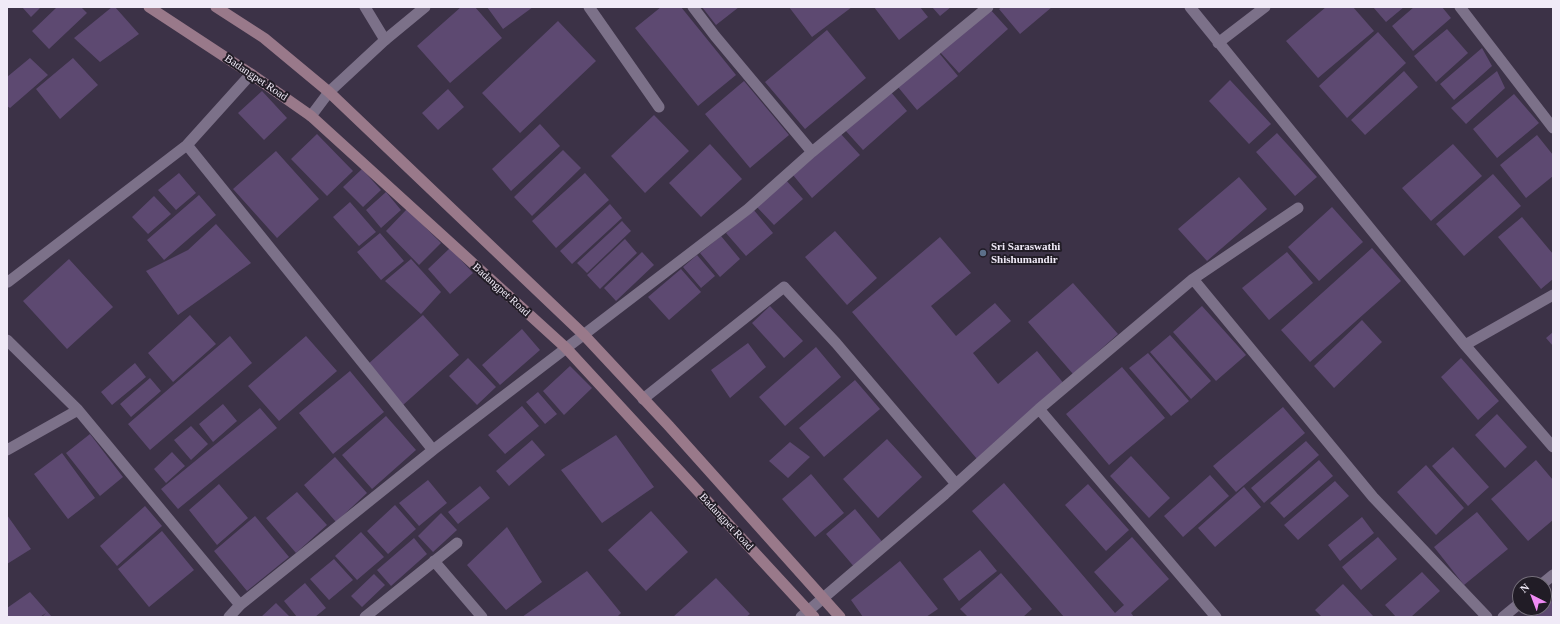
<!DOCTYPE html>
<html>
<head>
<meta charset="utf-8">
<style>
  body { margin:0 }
  #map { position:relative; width:1560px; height:624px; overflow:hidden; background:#3c3247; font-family:Georgia,serif }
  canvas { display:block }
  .frame { position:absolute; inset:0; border:8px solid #f0eaf7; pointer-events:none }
  .north { position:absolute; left:1512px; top:576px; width:40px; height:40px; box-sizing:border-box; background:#211c26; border:1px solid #746e7a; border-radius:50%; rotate:318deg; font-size:11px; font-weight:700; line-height:16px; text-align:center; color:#f0eaf7 }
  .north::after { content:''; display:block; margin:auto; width:14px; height:18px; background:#f08bf5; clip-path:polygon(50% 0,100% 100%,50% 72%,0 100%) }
</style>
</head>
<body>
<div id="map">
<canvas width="1560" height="624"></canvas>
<div class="frame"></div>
<div class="north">N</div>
</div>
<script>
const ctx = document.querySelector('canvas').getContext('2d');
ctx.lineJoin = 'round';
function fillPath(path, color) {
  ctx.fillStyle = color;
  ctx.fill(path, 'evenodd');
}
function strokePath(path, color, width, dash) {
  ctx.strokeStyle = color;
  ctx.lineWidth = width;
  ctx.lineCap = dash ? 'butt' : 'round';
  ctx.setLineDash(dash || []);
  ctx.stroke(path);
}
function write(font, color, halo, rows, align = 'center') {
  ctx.font = font + ' Georgia,serif';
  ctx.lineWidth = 4;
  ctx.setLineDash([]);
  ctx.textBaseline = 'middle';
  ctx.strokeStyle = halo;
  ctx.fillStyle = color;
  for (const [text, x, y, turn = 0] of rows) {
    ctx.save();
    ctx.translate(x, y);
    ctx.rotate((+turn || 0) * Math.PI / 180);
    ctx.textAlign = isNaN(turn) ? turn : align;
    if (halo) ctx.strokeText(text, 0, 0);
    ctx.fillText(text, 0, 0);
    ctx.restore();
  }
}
const building = new Path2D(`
  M 22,7 L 41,7 L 31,17 Z
  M 57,7 L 81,7 L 87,13 L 49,49 L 32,31 Z
  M 112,7 L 115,7 L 139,34 L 100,62 L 74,38 Z
  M 461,7 L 475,7 L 502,38 L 450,83 L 417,46 Z
  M 487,7 L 533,7 L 503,29 Z
  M 661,7 L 681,7 L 736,75 L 698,106 L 635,28 Z
  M 702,7 L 739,7 L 716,25 Z
  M 789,7 L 852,7 L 812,37 Z
  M 874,7 L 920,7 L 928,17 L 899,40 Z
  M 932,7 L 951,7 L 940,16 Z
  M 1002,7 L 1052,7 L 1020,34 L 999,9 Z
  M 1326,7 L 1353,7 L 1374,31 L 1318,78 L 1286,41 Z
  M 1373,7 L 1404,7 L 1386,22 Z
  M 1414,7 L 1442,7 L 1451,18 L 1413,51 L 1392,26 Z
  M 989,8 L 1008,29 L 959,73 L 940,52 Z
  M 558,21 L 596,61 L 520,133 L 482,93 Z
  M 1447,29 L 1468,53 L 1436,82 L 1414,56 Z
  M 827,30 L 866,78 L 805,129 L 765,82 Z
  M 1378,32 L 1406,63 L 1347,118 L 1319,86 Z
  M 1482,48 L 1492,66 L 1454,100 L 1440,84 Z
  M 939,53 L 958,76 L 917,110 L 898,87 Z
  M 30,58 L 48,75 L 10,108 L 7,106 L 7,77 Z
  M 73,58 L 98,85 L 60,119 L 36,89 Z
  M 1404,71 L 1418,87 L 1365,135 L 1351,120 Z
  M 1497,71 L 1505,88 L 1466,124 L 1451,108 Z
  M 1230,80 L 1271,124 L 1249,144 L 1209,101 Z
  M 744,81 L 789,135 L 750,168 L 705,114 Z
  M 448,89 L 464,107 L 438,130 L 422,113 Z
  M 262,91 L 287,118 L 264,140 L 238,113 Z
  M 890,91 L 907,111 L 863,150 L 845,130 Z
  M 1514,94 L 1539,123 L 1497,158 L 1473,129 Z
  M 654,115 L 689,151 L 645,193 L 611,156 Z
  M 540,124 L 560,146 L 511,191 L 492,169 Z
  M 840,133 L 860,155 L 812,198 L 793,175 Z
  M 1277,133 L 1317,177 L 1295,196 L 1256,152 Z
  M 317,134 L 353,171 L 327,196 L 291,159 Z
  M 1537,135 L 1553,155 L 1553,176 L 1526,198 L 1500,165 Z
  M 710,144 L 742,179 L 701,217 L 669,183 Z
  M 1453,144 L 1482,176 L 1431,221 L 1402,188 Z
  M 563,150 L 581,168 L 532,216 L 514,197 Z
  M 276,151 L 319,199 L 277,238 L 233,189 Z
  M 362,169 L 381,190 L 363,207 L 343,187 Z
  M 179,173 L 196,193 L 176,210 L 158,190 Z
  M 585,173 L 609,200 L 556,248 L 532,221 Z
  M 1493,174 L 1521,206 L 1464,256 L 1436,224 Z
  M 1239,177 L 1267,209 L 1207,261 L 1178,229 Z
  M 785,179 L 803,199 L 774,225 L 755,205 Z
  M 386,192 L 401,210 L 381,228 L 366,210 Z
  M 199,195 L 216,215 L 164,260 L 147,240 Z
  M 154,196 L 171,214 L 148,234 L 132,217 Z
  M 350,202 L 376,232 L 359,246 L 333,217 Z
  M 610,204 L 622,218 L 572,264 L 560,251 Z
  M 1332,207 L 1363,242 L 1319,281 L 1288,247 Z
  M 407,209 L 441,243 L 419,265 L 386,231 Z
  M 753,209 L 773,233 L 746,256 L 726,233 Z
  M 1522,217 L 1553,254 L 1553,279 L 1541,289 L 1498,237 Z
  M 622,221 L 631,231 L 587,273 L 577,263 Z
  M 216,224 L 251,263 L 178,315 L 146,271 L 188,250 Z
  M 835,231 L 877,278 L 847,305 L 805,257 Z
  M 380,233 L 404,261 L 381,280 L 357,252 Z
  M 721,236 L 740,259 L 720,277 L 700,253 Z
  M 940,237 L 971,273 L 931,306 L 956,336 L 995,303 L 1011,321 L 973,353 L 998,384 L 1037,351 L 1065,385 L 977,459 L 852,312 Z
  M 625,239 L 637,253 L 600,289 L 587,275 Z
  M 450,248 L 473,273 L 450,294 L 428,269 Z
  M 1372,248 L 1401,281 L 1310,362 L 1281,330 Z
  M 642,252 L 654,265 L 616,301 L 604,288 Z
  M 1287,252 L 1313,283 L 1269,320 L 1242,288 Z
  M 697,255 L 715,276 L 701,288 L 683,267 Z
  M 69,259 L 113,307 L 67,349 L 23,301 Z
  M 411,259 L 441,292 L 421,314 L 385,281 Z
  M 681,269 L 701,292 L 669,320 L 648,297 Z
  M 1073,283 L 1118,334 L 1073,374 L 1028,322 Z
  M 770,306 L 803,341 L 784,358 L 752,323 Z
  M 1202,306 L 1246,355 L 1216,381 L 1173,332 Z
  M 190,315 L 216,344 L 173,382 L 148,353 Z
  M 423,315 L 459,355 L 403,405 L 367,365 Z
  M 1362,320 L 1382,342 L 1334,388 L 1314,366 Z
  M 522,329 L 540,350 L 500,385 L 482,365 Z
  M 1553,332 L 1553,346 L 1546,338 Z
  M 1170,335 L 1211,381 L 1191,399 L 1150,352 Z
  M 230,336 L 252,363 L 150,450 L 128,424 Z
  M 306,336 L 337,371 L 279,421 L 248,386 Z
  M 748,343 L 766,367 L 730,398 L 711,370 Z
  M 816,347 L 841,377 L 785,426 L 759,397 Z
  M 1148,353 L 1189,401 L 1171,416 L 1129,368 Z
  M 468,358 L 496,387 L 477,405 L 449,376 Z
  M 1461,358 L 1499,401 L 1478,420 L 1441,377 Z
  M 135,363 L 146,377 L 112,405 L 101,392 Z
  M 570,366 L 592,388 L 564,415 L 543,391 Z
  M 1122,367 L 1165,418 L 1109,465 L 1066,414 Z
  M 350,371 L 384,412 L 333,454 L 299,413 Z
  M 150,378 L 161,391 L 131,417 L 120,404 Z
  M 855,380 L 880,409 L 824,457 L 799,428 Z
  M 538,392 L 557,414 L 545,424 L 526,402 Z
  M 223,404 L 237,421 L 213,442 L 199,424 Z
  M 522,406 L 539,426 L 505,454 L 488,435 Z
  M 1283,407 L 1305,433 L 1236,492 L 1213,466 Z
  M 260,408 L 277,428 L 178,509 L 161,489 Z
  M 1497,414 L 1527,447 L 1505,468 L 1475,435 Z
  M 386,416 L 416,450 L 372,489 L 342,455 Z
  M 191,426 L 208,444 L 191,460 L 174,440 Z
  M 90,434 L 123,477 L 100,496 L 66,453 Z
  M 616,435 L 654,487 L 602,523 L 561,470 Z
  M 887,439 L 922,477 L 878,518 L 843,479 Z
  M 532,440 L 545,455 L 509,486 L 496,471 Z
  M 1306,441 L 1319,455 L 1264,503 L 1251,488 Z
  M 790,442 L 810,457 L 788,478 L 769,461 Z
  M 1453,447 L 1489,487 L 1468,506 L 1432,466 Z
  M 172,452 L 185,466 L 166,483 L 154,469 Z
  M 62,453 L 95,498 L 68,519 L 34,474 Z
  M 1131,456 L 1170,498 L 1149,518 L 1110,476 Z
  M 335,457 L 367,493 L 336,522 L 304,485 Z
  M 1319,460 L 1333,476 L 1284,518 L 1270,503 Z
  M 1536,460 L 1553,480 L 1553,520 L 1528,541 L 1491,499 Z
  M 1426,465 L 1464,508 L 1436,535 L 1397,492 Z
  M 811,474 L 844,513 L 815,537 L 782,499 Z
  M 1210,475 L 1229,496 L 1183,537 L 1164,516 Z
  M 428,480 L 447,503 L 419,526 L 399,503 Z
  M 1335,481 L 1349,496 L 1298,540 L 1284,525 Z
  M 1004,483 L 1115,613 L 1124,605 L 1094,572 L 1132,537 L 1169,579 L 1131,613 L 1134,617 L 1064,617 L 972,511 Z
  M 219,484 L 248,518 L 217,545 L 189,510 Z
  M 1088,484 L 1129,530 L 1106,551 L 1065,505 Z
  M 480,486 L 490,498 L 458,524 L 448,512 Z
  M 1244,487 L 1261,507 L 1215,547 L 1198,528 Z
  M 297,492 L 327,525 L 296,553 L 266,518 Z
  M 395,505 L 416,529 L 388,554 L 367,531 Z
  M 145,506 L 162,526 L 117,566 L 100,546 Z
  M 855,509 L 885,545 L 856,569 L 826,534 Z
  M 651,511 L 688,552 L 646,591 L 608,550 Z
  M 1477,512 L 1508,549 L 1464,585 L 1434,547 Z
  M 441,513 L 457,530 L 433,552 L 418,536 Z
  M 7,515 L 31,549 L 7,564 Z
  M 255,516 L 289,557 L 247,591 L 214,551 Z
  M 1362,517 L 1374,533 L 1340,561 L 1328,545 Z
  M 507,527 L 542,582 L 506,610 L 467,565 Z
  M 162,531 L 194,570 L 149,607 L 118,569 Z
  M 361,532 L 384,557 L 357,580 L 335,556 Z
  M 1378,537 L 1397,559 L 1361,590 L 1342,567 Z
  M 414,538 L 427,554 L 391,586 L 377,570 Z
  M 980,550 L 997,571 L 959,601 L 943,579 Z
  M 334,559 L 353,580 L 329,600 L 310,579 Z
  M 900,561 L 938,609 L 926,617 L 863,617 L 851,600 Z
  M 587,571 L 621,613 L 617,617 L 522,617 Z
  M 1422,572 L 1440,591 L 1411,617 L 1396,617 L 1385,605 Z
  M 1001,573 L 1032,609 L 1023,617 L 968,617 L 960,609 Z
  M 374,574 L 385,585 L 362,607 L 351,596 Z
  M 716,578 L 750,614 L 746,617 L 673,617 Z
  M 305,583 L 326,608 L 315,617 L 297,617 L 284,601 Z
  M 1343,584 L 1374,617 L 1322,617 L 1315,610 Z
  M 30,592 L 52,617 L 42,617 L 46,613 L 40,617 L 7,617 L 7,608 Z
  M 1553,600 L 1553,617 L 1533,617 L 1544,608 Z
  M 276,603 L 290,617 L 261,617 Z`);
const minor = new Path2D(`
  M 365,7 L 385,40
  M 589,7 L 659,107
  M 693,7 L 715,36 L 812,152
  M 1190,7 L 1465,345 L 1553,447
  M 1460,7 L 1553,128
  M 1218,43 L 1265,7
  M 187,145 L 433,450
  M 1193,279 L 1373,497 L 1487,617
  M 7,281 L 8,282 L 187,145 L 251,74
  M 7,340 L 78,410 L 240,605
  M 1465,345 L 1553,295
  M 643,399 L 784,287 L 836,343 L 956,484
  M 1039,409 L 1216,617
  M 7,450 L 78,410
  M 434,561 L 482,617
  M 1542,584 L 1553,575
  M 229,617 L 240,605 L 433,450 L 748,209 L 812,152 L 988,7
  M 365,617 L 457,543
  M 801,617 L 945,494 L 1039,409 L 1193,279 L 1298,208
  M 1503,617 L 1520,603`);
const tertiary = new Path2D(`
  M 311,116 L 329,92 L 385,40 L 425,7`);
const secondary = new Path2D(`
  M 149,7 L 251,74 L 311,116 L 566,348 L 814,617
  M 216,7 L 264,38 L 329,92 L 584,335 L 669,426 L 840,617`);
const markers = [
  [983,253,4,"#5c6f8a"]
];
const streetNames = [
  ["Badangpet Road",256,78,34],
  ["Badangpet Road",501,290,42],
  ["Badangpet Road",726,522,47]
];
const poiNames = [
  ["Sri Saraswathi",991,247],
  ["Shishumandir",991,260]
];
fillPath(building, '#5d4971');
strokePath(minor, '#7c7189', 11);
strokePath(tertiary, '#7c7189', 11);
strokePath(secondary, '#99798a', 11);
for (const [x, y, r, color] of markers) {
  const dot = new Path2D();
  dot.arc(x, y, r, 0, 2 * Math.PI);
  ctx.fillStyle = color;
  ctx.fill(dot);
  strokePath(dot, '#211c26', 1.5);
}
write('11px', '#f0eaf7', '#211c26', streetNames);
write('bold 11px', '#f0eaf7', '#211c26', poiNames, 'left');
</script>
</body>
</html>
